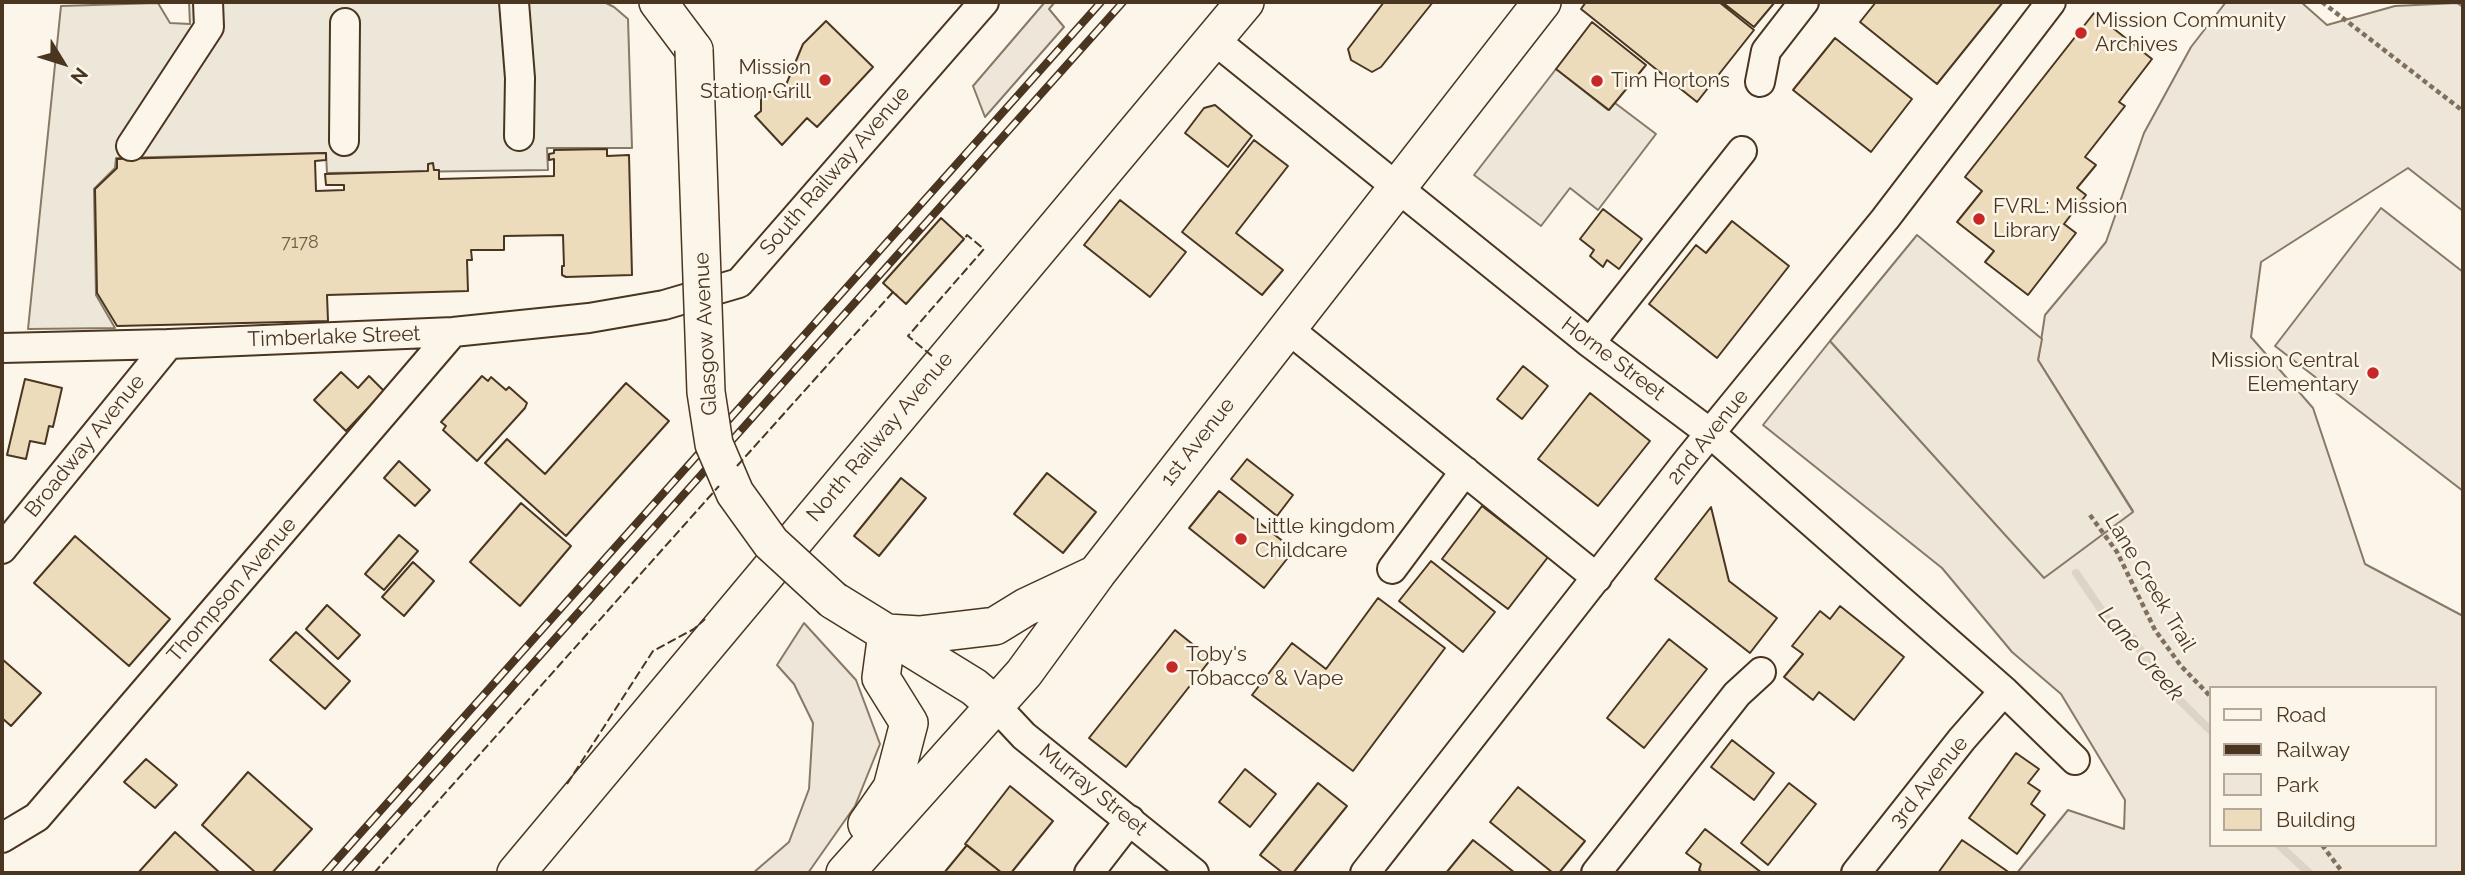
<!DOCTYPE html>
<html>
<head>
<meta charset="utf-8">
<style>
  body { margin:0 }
  #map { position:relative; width:2465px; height:875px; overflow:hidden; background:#fbf6e9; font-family:Raleway,sans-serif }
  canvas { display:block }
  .frame { position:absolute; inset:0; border:4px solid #4a3520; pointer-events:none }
  .legend { position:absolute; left:2209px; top:686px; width:228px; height:161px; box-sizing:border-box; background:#fbf6e9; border:2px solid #b4a999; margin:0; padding:9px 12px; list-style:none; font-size:21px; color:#4a3520 }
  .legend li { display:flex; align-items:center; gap:14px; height:35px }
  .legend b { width:35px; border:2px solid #b4a999 }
  .north { position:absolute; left:28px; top:28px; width:70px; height:70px; -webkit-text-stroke:5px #fbf6e9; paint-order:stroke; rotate:128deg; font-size:19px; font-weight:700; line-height:28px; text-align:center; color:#4a3520 }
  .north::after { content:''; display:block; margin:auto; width:24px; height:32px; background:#4a3520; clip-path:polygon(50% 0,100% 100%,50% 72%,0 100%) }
</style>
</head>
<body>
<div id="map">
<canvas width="2465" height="875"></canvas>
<div class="frame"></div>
<ul class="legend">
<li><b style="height:9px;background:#fbf6e9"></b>Road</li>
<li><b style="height:9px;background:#4a3520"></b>Railway</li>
<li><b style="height:19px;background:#ede6d9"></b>Park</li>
<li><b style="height:19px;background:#ecdcbc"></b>Building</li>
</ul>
<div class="north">N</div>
</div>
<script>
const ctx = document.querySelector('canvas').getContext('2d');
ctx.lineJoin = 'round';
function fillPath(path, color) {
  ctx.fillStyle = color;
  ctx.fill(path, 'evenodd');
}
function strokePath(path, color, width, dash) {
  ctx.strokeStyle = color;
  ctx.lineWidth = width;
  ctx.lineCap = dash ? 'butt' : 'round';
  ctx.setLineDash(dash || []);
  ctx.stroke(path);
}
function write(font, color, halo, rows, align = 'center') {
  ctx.font = font + ' Raleway,sans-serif';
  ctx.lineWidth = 5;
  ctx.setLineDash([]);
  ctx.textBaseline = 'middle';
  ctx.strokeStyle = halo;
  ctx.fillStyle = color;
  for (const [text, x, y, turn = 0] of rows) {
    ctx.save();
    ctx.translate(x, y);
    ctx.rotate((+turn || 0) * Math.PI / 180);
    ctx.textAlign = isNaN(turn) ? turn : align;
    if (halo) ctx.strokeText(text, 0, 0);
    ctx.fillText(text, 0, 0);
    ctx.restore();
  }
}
const green = new Path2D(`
  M 1045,2 L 1055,2 L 1049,9 L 1064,27 L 985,117 L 973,86 Z
  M 2226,2 L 2301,2 L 2327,25 L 2395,6 L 2457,3 L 2463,7 L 2463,211 L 2408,168 L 2261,262 L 2251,337 L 2313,408 L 2365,564 L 2463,616 L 2463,873 L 2017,873 L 2068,810 L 2124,829 L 2125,800 L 2061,694 L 2012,652 L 1942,568 L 1763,425 L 1830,341 L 2044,577 L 2133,511 L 2038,360 L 2045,315 L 2106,242 L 2144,133 L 2191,47 ZM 2211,688 L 2435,688 L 2435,845 L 2211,845 Z
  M 2381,208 L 2463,272 L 2463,491 L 2275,346 Z
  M 804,623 L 856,680 L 880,744 L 855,806 L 808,873 L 753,873 L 789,842 L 809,789 L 813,723 L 794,684 L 777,665 Z`);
const parking = new Path2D(`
  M 189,2 L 604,2 L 614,7 L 628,19 L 632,148 L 547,148 L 548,170 L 327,173 L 326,153 L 116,158 L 115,168 L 94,189 L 96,295 L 115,328 L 28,329 L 61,6 L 158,3 L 170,23 L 190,24 Z
  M 1556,69 L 1608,110 L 1615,103 L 1656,134 L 1598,210 L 1570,188 L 1541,226 L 1474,175 Z
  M 1917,235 L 2042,339 L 2038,360 L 2133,512 L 2044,578 L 1830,341 Z`);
const stream = new Path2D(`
  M 2076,573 L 2111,624 L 2133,638 L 2159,680 L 2211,731
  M 2279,845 L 2309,873`);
const building = new Path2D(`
  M 1384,2 L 1433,2 L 1381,67 L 1372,72 L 1351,60 L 1348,49 Z
  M 1586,2 L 1719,2 L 1754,30 L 1697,102 L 1581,9 Z
  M 1722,2 L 1775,2 L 1754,27 Z
  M 1876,2 L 2003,2 L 1937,84 L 1860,22 Z
  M 2094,13 L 2152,59 L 2119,102 L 2125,106 L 2085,157 L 2096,165 L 2077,188 L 2086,195 L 2064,224 L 2076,233 L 2028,295 L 1985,262 L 1994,251 L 1957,222 L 1982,191 L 1965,177 Z
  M 826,21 L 873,67 L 817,127 L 807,118 L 782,145 L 755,116 L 761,111 L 761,92 L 783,92 L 803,44 Z
  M 1592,22 L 1646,65 L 1609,110 L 1556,69 Z
  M 1835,38 L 1912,99 L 1871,152 L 1793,90 Z
  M 1215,105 L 1252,136 L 1228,167 L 1185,133 L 1204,108 Z
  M 1254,140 L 1288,166 L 1236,233 L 1283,270 L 1262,295 L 1182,232 Z
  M 607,149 L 607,156 L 629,155 L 632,275 L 566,277 L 562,275 L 562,266 L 564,266 L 563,235 L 504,236 L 504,250 L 471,250 L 472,260 L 467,260 L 468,291 L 327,295 L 328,321 L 117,326 L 97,293 L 95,189 L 117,168 L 117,159 L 326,153 L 326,160 L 315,161 L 316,191 L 344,190 L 344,185 L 326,185 L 325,174 L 428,171 L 428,164 L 433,163 L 434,170 L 439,170 L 439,179 L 554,176 L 554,159 L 549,160 L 549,154 L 554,153 L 554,150 Z
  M 1120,200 L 1186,252 L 1150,297 L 1084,245 Z
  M 1603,209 L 1642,239 L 1619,269 L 1607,260 L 1603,267 L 1590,256 L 1594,250 L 1580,239 Z
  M 941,218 L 964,239 L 906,304 L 883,283 Z
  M 1732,221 L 1789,266 L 1717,358 L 1649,304 L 1696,245 L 1706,253 Z
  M 1523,366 L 1548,386 L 1522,419 L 1497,399 Z
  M 341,372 L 358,388 L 369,376 L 384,391 L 346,431 L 314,400 Z
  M 482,376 L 488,381 L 491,377 L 506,390 L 509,387 L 527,403 L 525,408 L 477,461 L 443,430 L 446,426 L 441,422 Z
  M 25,379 L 62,388 L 53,427 L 49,426 L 45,444 L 30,441 L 26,459 L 7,455 Z
  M 626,383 L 669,421 L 566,536 L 485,463 L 507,439 L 545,474 Z
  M 1590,393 L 1650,441 L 1598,506 L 1538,459 Z
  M 1247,459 L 1293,495 L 1277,516 L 1231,479 Z
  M 399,461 L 430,490 L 415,506 L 384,478 Z
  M 1047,473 L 1096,512 L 1063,553 L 1014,514 Z
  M 901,478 L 926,498 L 879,556 L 854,536 Z
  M 1219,491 L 1294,550 L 1264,588 L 1189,528 Z
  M 521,503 L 571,546 L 520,606 L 470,562 Z
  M 1482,506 L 1548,557 L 1508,609 L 1442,559 Z
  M 1711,507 L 1729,581 L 1777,618 L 1750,653 L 1655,579 Z
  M 399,535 L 418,551 L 384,590 L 365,574 Z
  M 75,536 L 170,619 L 129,666 L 34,583 Z
  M 1431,561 L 1495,612 L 1463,652 L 1399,601 Z
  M 413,562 L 434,581 L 404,616 L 382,597 Z
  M 1378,598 L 1445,648 L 1353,771 L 1252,695 L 1292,643 L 1326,669 Z
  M 327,605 L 360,635 L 338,659 L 306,629 Z
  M 1840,606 L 1904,657 L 1854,720 L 1819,692 L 1813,700 L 1784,677 L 1803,654 L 1792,646 L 1820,611 L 1830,619 Z
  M 1175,630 L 1211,659 L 1126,767 L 1089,738 Z
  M 296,632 L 350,681 L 325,709 L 270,660 Z
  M 1669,639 L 1707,669 L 1644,748 L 1607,718 Z
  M 2,659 L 41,693 L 11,726 L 2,718 Z
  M 1732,740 L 1774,773 L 1754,800 L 1711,767 Z
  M 2016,753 L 2039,769 L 2028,783 L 2040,791 L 2031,804 L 2045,815 L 2017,854 L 1969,818 Z
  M 146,759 L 177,785 L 155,808 L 124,782 Z
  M 1245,769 L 1276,794 L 1250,827 L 1219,802 Z
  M 248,772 L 312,829 L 272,873 L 256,873 L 202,825 Z
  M 1318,783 L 1347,806 L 1293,873 L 1283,873 L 1260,855 Z
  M 1789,783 L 1816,804 L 1768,865 L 1741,843 Z
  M 1010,786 L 1053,821 L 1011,873 L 1002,873 L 965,844 Z
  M 1518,787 L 1585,841 L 1559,873 L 1553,873 L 1490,822 Z
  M 1705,829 L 1762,873 L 1703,873 L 1699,870 L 1701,864 L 1686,853 Z
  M 175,832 L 220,873 L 138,873 Z
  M 1473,840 L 1515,873 L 1446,873 Z
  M 1962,840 L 2010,873 L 1938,873 Z
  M 967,845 L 1002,873 L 944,873 Z`);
const path = new Path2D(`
  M 2322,2 L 2463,111
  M 2090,515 L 2117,552 L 2155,630 L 2181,666 L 2211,697
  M 2322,845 L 2343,873`);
const minor = new Path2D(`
  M 514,2 L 520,78 L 519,136
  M 1212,38 L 1590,343 L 1710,433 L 2004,691 L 2075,760
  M 1760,82 L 1766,51 L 1804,2
  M 344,141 L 345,23
  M 131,146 L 209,27 L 208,2
  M 1287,328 L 1597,578
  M 1590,343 L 1742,151
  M 2,348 L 169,344 L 453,332 L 589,318 L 664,305 L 739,283 L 984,2
  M 2,549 L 169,344
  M 1392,569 L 1465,471
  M 994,704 L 1024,736 L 1194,873
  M 2,838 L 37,817 L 453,332
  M 1089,873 L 1130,820
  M 1365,873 L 1689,459 L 1885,219 L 2051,2
  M 1596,873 L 1737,694 L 1761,672
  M 1856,873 L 1962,739 L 2004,691`);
const major = new Path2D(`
  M 658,2 L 694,50
  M 833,600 L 974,687 L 994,704
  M 887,633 L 919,635 L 995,626 L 1026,607 L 1094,575
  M 867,824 L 892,788 L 909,723 L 881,678 L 887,633
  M 516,873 L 1245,2
  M 845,873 L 1024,673 L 1097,573 L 1542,2`);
const rail = new Path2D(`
  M 325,873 L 1101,2
  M 346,873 L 1123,2`);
const majorBridge = new Path2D(`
  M 694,50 L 706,392 L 714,444 L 735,493 L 771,543 L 833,600`);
const fence = new Path2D(`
  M 932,356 L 908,336 L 984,249 L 967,235 L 963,241
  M 737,466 L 893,292 L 897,295
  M 567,784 L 653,651 L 694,629 L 705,619
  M 374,873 L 719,486`);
const markers = [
  [2081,33,7,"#c62828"],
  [825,80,7,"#c62828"],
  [1597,81,7,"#c62828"],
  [1979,219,7,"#c62828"],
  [2373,373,7,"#c62828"],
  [1241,539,7,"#c62828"],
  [1172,667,7,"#c62828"]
];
const numberNames = [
  ["7178",300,243]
];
const poiNames = [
  ["Mission Community",2095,21],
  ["Archives",2095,45],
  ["Mission",811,68,"right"],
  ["Station Grill",811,92,"right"],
  ["Tim Hortons",1611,81],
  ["FVRL: Mission",1993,207],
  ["Library",1993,231],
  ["Mission Central",2359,361,"right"],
  ["Elementary",2359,385,"right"],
  ["Little kingdom",1255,527],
  ["Childcare",1255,551],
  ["Toby's",1186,655],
  ["Tobacco & Vape",1186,679]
];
const streetNames = [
  ["South Railway Avenue",835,171,-49],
  ["Glasgow Avenue",706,334,-93],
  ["Timberlake Street",334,337,-2],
  ["Horne Street",1613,359,37],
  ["North Railway Avenue",880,437,-50],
  ["2nd Avenue",1708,437,-51],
  ["1st Avenue",1198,442,-52],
  ["Broadway Avenue",85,446,-51],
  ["Lane Creek Trail",2150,583,59],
  ["Thompson Avenue",232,590,-49],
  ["3rd Avenue",1929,782,-51],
  ["Murray Street",1093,790,39]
];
const waterNames = [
  ["Lane Creek",2141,654,49]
];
fillPath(green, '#ede6d9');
strokePath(green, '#887966', 2);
fillPath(parking, '#ede7d9');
strokePath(parking, '#887966', 2);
strokePath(stream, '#dcd4c6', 8);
fillPath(building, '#ecdcbc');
strokePath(building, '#4a3520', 2);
strokePath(minor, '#4a3520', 32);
strokePath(major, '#4a3520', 40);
strokePath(path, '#7f6f5c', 4.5, [5, 3.5]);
strokePath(minor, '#fbf6e9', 28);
strokePath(major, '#fbf6e9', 37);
strokePath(rail, '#4a3520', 8);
strokePath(rail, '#fbf6e9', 5, [16]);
strokePath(majorBridge, '#4a3520', 40, []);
strokePath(majorBridge, '#fbf6e9', 37);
strokePath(fence, '#4a3520', 2, [9, 3.5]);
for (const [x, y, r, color] of markers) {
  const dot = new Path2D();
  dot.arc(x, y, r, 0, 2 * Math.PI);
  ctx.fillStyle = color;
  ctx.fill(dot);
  strokePath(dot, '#fbf6e9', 2.5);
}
write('18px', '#725f47', null, numberNames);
write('21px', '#4a3520', '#fbf6e9', poiNames, 'left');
write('21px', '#4a3520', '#fbf6e9', streetNames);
write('italic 23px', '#4a3520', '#fbf6e9', waterNames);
</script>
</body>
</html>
